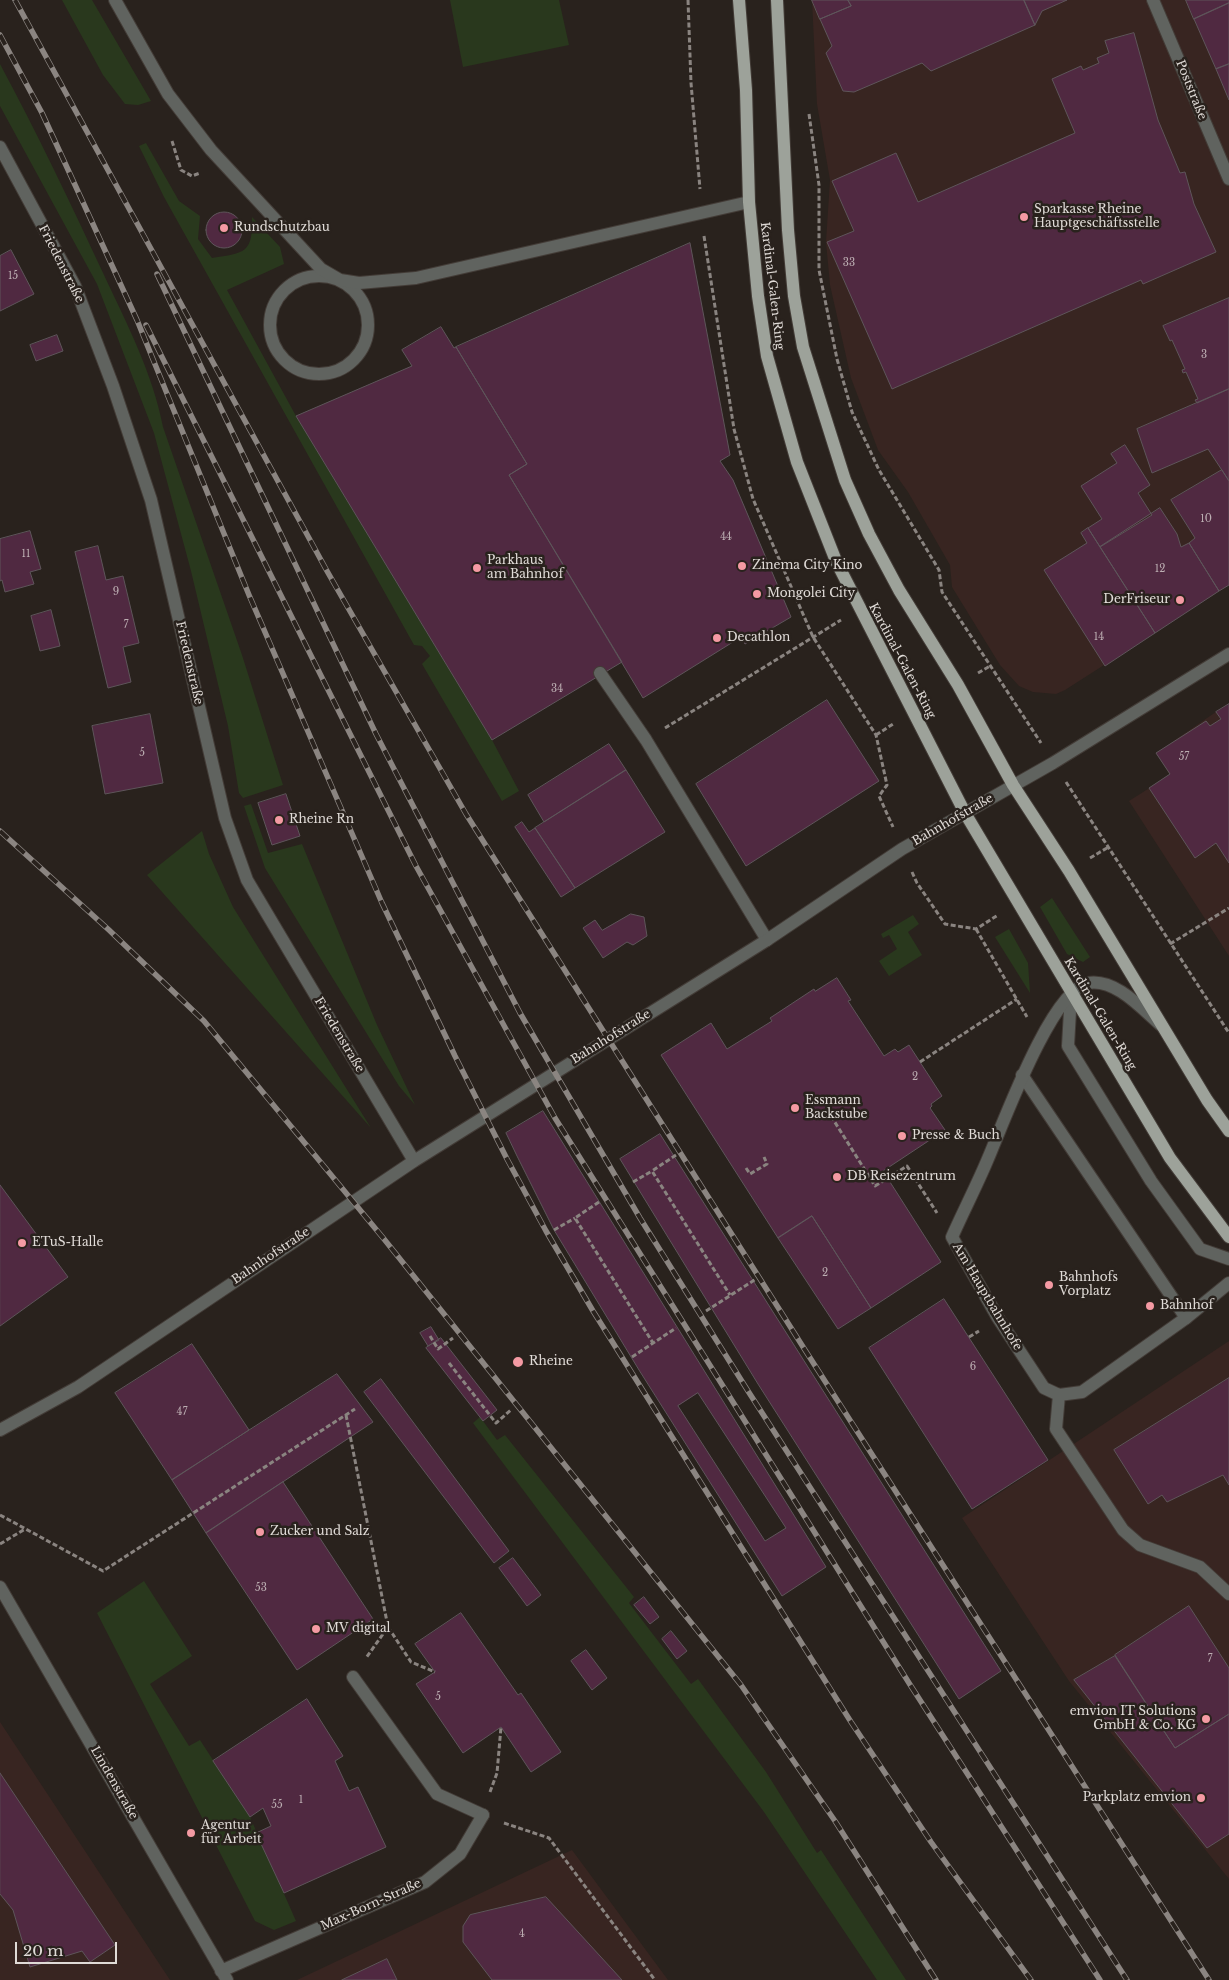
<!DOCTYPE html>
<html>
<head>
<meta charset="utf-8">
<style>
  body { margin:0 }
  #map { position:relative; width:1229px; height:1980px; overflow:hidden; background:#29221d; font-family:"Libre Baskerville",serif }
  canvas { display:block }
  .scale { position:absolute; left:15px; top:1942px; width:102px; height:22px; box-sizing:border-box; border:2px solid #e0dbd7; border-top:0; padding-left:6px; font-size:15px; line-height:18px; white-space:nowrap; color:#e0dbd7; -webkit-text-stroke:4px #29221d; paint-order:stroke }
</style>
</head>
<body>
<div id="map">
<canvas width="1229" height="1980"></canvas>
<div class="scale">20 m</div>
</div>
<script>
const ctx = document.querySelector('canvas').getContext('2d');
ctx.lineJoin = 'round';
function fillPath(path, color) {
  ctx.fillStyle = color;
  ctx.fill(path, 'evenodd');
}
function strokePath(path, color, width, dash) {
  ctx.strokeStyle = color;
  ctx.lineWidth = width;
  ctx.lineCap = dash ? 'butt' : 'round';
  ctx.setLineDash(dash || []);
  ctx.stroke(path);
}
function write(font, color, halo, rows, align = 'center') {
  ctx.font = font + ' "Libre Baskerville",serif';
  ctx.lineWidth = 5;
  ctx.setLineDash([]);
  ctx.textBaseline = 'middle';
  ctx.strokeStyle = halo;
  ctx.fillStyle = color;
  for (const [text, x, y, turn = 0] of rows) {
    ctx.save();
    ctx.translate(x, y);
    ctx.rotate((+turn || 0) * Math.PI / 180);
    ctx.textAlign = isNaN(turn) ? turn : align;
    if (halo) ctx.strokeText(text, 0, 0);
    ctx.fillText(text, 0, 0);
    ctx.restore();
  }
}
const commercial = new Path2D(`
  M 812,0 L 1229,0 L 1229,585 L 1065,690 L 1056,694 L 1033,692 L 1019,686 L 1000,665 L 952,587 L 950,565 L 908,492 L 878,450 L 851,378 L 830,285 L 826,242 L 830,180 L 817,104 Z
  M 1229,703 L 1229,956 L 1129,801 L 1170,775 L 1156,753 Z
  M 1229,1341 L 1229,1879 L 1069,1681 L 962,1518 Z
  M 0,1722 L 170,1980 L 0,1980 Z
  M 572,1850 L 668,1980 L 297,1980 Z`);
const green = new Path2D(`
  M 62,0 L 92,0 L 151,101 L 138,105 L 125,104 L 103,75 Z
  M 450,0 L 559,0 L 569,45 L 463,67 Z
  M 0,64 C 37,133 71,204 104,275 C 127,324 153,374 163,427 L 242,655 L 283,785 L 243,798 L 239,793 L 228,726 L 191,571 L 154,433 L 97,284 L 0,106 Z
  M 146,143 L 179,201 L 200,216 L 198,239 L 212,258 C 245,253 253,253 252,217 L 280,247 L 284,264 L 227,290 L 296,416 L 492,740 L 519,791 L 502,801 L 422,664 L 430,656 L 422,646 L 414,645 L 164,197 L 139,146 Z
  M 251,804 L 268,853 L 302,844 L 377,1025 L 415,1105 L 399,1086 L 265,868 L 244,806 Z
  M 202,831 L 209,854 L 233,907 L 371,1128 L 147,875 Z
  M 1052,898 L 1090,957 L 1083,962 L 1067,954 L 1040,907 Z
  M 913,915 L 919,924 L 908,932 L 922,955 L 889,976 L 879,961 L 897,949 L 889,935 L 883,938 L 881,934 Z
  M 1009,929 L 1028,963 L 1030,993 L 995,937 Z
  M 480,1417 L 497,1440 L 505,1435 L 634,1597 L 629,1603 L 691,1684 L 698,1679 L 766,1772 L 817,1853 L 821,1850 L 906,1980 L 877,1980 L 764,1812 L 473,1423 Z
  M 144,1581 L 192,1656 L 150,1684 L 189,1746 L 200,1740 L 250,1817 L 296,1921 L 274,1930 L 255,1921 L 97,1613 Z`);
const building = new Path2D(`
  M 812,0 L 848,0 L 851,6 L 820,19 Z
  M 848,0 L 1024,0 L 1035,25 L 931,71 L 922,63 L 854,92 L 843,91 L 826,53 L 832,46 L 820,19 L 851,6 Z
  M 1024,0 L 1067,0 L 1042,11 L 1035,25 Z
  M 1186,0 L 1229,0 L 1229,3 L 1194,19 Z
  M 1229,3 L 1229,64 L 1216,69 L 1194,19 Z
  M 1134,33 L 1158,120 L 1180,173 L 1185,172 L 1194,204 L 1216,252 L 1143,284 L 1141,280 L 892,389 L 827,242 L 854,231 L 832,181 L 896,153 L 918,202 L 1075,133 L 1052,79 L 1081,66 L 1083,70 L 1099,63 L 1097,58 L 1109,53 L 1105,41 Z
  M 1229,64 L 1229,100 L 1216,69 Z
  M206 230a18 18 0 1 1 36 0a18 18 0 1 1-36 0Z
  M 690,243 L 730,455 L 720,461 L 733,480 L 791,617 L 745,644 L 741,637 L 643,698 L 509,475 L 527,464 L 456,347 Z
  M 11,250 L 34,294 L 0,311 L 0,256 Z
  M 1229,298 L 1229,389 L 1197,403 L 1195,400 L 1198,399 L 1186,372 L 1183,373 L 1182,370 L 1185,369 L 1172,340 L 1170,341 L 1163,326 Z
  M 441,327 L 454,348 L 456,347 L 527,464 L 509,475 L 622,662 L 492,740 L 296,416 L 412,366 L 402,350 Z
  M 57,335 L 63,351 L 36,361 L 30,345 Z
  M 1229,389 L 1229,481 L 1208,449 L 1152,473 L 1137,429 Z
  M 1125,445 L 1150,485 L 1138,493 L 1152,515 L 1100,547 L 1088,528 L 1102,519 L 1081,486 L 1117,463 L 1111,454 Z
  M 1222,470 L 1229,481 L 1229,585 L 1219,591 L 1189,543 L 1195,538 L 1171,500 Z
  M 1160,508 L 1177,534 L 1181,547 L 1189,543 L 1219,591 L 1155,633 L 1100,547 Z
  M 1088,528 L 1155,633 L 1105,666 L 1044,570 L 1087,543 L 1081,533 Z
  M 30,531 L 41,569 L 30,572 L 34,584 L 5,592 L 2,580 L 0,581 L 0,539 Z
  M 98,546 L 106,580 L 123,576 L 139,643 L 123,647 L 131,682 L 108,688 L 75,552 Z
  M 51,610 L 60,646 L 40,651 L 31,616 Z
  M 827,700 L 879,781 L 746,866 L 696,784 Z
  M 1229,704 L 1229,863 L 1216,843 L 1195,858 L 1149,788 L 1170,774 L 1156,753 L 1206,721 L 1210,726 L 1221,719 L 1216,712 Z
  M 150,714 L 163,783 L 105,794 L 92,726 Z
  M 609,744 L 626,770 L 544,822 L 528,795 Z
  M 626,770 L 665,832 L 575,888 L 535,828 Z
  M 286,794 L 300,836 L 272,845 L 258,803 Z
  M 522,822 L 529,832 L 535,828 L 575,888 L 561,897 L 515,827 Z
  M 631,914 L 644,917 L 647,936 L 633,945 L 627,942 L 603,958 L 583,928 L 595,920 L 602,930 Z
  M 837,978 L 851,1000 L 848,1001 L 884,1056 L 895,1049 L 898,1052 L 909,1045 L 942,1096 L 931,1104 L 932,1106 L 930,1108 L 945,1130 L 883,1171 L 941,1262 L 871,1308 L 812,1216 L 778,1238 L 661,1055 L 711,1023 L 727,1049 L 772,1021 L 770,1018 L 814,989 L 815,991 Z
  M 543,1111 L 826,1567 L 782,1596 L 639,1370 L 554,1230 L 517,1156 L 506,1133 Z
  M 660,1134 L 1001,1671 L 959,1699 L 758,1384 L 620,1159 Z
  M 0,1185 L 68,1277 L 0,1326 Z
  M 812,1216 L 871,1308 L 838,1329 L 778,1238 Z
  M 944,1299 L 1048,1460 L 972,1509 L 869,1348 Z
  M 431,1327 L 439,1340 L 428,1346 L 420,1333 Z
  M 441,1338 L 497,1410 L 483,1421 L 426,1348 Z
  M 192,1344 L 249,1430 L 172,1480 L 115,1393 Z
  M 337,1374 L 373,1422 L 206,1533 L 172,1480 Z
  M 1229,1378 L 1229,1485 L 1223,1475 L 1167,1502 L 1162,1495 L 1148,1504 L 1114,1450 Z
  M 381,1379 L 509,1551 L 494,1563 L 364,1392 Z
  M 698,1393 L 786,1528 L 765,1541 L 678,1406 Z
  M 283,1482 L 373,1619 L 297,1670 L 206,1533 Z
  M 513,1558 L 541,1595 L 527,1606 L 499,1568 Z
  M 644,1597 L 659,1617 L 650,1624 L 634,1605 Z
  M 1189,1606 L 1229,1668 L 1229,1714 L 1175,1748 L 1115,1655 Z
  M 461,1613 L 518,1695 L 521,1693 L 561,1752 L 531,1772 L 501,1727 L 463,1753 L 416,1684 L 435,1672 L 415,1644 Z
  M 671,1631 L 687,1651 L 677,1659 L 662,1639 Z
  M 586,1650 L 607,1678 L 592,1690 L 571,1661 Z
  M 1115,1656 L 1175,1748 L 1229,1714 L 1229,1834 L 1207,1848 L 1074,1680 Z
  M 307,1699 L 343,1756 L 335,1761 L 349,1791 L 358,1787 L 386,1847 L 284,1893 L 256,1833 L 271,1826 L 263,1808 L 250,1817 L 213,1761 Z
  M 0,1773 L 115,1945 L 90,1962 L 82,1951 L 30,1967 L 13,1910 L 0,1894 Z
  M 546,1897 L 622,1980 L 492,1980 L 463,1942 L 463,1926 L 470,1915 Z
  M 387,1959 L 397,1980 L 342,1980 Z`);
const path = new Path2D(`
  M 688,0 L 691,83 L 700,189
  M 809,114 L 819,185 L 819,270 L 837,359 L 852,412 L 879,470 L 939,570 L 942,592 L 1041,743
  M 172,141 L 181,170 L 192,176 L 200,173
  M 704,236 L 734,429 L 753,499 L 813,637 L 876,735 L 887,785 L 879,796 L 893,827
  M 978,673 L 990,666
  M 665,728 L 841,620
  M 876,735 L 893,724
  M 1066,782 L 1229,1033
  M 1090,858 L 1107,848
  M 912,872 L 917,883 L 945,924 L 976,929 L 998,915
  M 976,929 L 1027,1017
  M 1170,944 L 1229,908
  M 920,1062 L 1017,999
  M 831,1116 L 875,1186 L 907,1166 L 937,1213
  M 676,1155 L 652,1171 L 730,1295
  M 746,1168 L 750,1174 L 767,1164 L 764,1157
  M 633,1182 L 652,1171
  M 599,1202 L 575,1218 L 653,1343
  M 554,1230 L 575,1218
  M 706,1311 L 756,1279
  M 430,1336 L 438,1349 L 453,1338
  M 969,1337 L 979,1331
  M 632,1357 L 676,1328
  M 449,1363 L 496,1423 L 512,1409
  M 346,1415 L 388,1627 L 366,1658
  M 0,1515 L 103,1571 L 355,1409
  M 0,1544 L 25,1529
  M 388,1627 L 411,1662 L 435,1672
  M 490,1792 L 497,1773 L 501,1727
  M 504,1823 L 549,1838 L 655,1980`);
const service = new Path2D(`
  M270 325a49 49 0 1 1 98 0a49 49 0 1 1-98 0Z
  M 600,673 L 646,740 L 767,940
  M 1071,993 L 1068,1046 L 1151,1181 L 1200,1249 L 1229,1259
  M 1022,1075 L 1186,1318
  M 353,1677 L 437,1794 L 483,1815`);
const minor = new Path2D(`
  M 115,0 L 168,94 L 211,150 L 321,269 L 340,280 L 359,283 L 416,278 L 749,202
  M 1153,0 L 1229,179
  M 0,147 L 75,286 L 113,386 L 151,500 L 225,818 L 247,880 L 414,1161
  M 1162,1026 C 1143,1010 1116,978 1088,983 C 1051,990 1002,1127 987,1161 C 976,1187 963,1212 952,1237 L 998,1318 L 1044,1388 L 1059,1395 L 1082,1392 L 1186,1318 L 1229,1283
  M 1059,1395 L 1056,1429 L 1123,1530 L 1140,1545 L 1200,1567 L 1229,1594
  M 0,1430 L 78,1387 L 414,1161 L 767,940 L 902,849 L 1053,763 L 1229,654
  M 0,1587 L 227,1980
  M 221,1971 L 425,1882 L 460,1854 L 483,1815`);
const primary = new Path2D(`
  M 739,0 L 746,90 L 749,202 L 758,296 L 767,356 L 797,462 L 836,561 L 965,813 L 1170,1158 L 1229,1237
  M 777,0 L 788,230 L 794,296 L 803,347 L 845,480 L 869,534 L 899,590 L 958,685 L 1013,785 L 1069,871 L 1207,1100 L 1229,1131`);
const rail = new Path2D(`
  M 15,0 L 327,571 L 466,814 L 805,1350 L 1209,1980
  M 0,35 L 42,113 L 137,320 L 249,595 L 382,903 L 455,1056 L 507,1159 L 546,1231 L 593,1311 L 851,1722 L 931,1842 L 1031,1980
  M 157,274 L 376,734 L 520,1013 L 640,1218 L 748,1391 L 1127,1980
  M 146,325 L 416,866 L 555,1118 L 909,1683 L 1100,1980
  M 0,831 L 109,930 L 204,1021 L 384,1239 L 741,1685 L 835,1821 L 936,1980`);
const markers = [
  [1024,217,5,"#f49aa3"],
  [224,228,5,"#f49aa3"],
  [742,566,5,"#f49aa3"],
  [477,568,5,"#f49aa3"],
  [757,594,5,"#f49aa3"],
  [1180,600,5,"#f49aa3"],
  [717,638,5,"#f49aa3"],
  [279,820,5,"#f49aa3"],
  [795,1108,5,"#f49aa3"],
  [902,1136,5,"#f49aa3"],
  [837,1177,5,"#f49aa3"],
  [22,1243,5,"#f49aa3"],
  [1049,1285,5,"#f49aa3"],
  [1150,1306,5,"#f49aa3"],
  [518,1362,6,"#f49aa3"],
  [260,1532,5,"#f49aa3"],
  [316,1629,5,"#f49aa3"],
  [1206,1719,5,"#f49aa3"],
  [1201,1798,5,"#f49aa3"],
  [191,1833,5,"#f49aa3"]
];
const numberNames = [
  ["33",849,263],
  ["15",13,276],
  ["3",1204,355],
  ["10",1206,519],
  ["44",726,537],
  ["11",26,554],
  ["12",1160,569],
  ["9",116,592],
  ["7",126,625],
  ["14",1099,637],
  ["34",557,689],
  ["5",142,753],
  ["57",1184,757],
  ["2",915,1077],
  ["2",825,1273],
  ["6",973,1367],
  ["47",182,1412],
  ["53",261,1588],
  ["7",1210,1659],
  ["5",438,1697],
  ["1",301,1800],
  ["55",277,1805],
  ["4",522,1934]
];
const streetNames = [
  ["Poststraße",1191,90,68],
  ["Friedenstraße",61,264,63],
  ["Kardinal-Galen-Ring",772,286,83],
  ["Kardinal-Galen-Ring",902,661,62],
  ["Friedenstraße",189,663,77],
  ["Bahnhofstraße",953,820,-30],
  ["Kardinal-Galen-Ring",1100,1014,59],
  ["Friedenstraße",339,1035,59],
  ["Bahnhofstraße",611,1037,-32],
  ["Bahnhofstraße",271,1256,-34],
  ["Am Hauptbahnhofe",987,1297,59],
  ["Lindenstraße",114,1783,60],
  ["Max-Born-Straße",371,1905,-24]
];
const poiNames = [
  ["Sparkasse Rheine",1034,210],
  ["Hauptgeschäftsstelle",1034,224],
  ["Rundschutzbau",234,228],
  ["Parkhaus",487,561],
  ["am Bahnhof",487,575],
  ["Zinema City Kino",752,566],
  ["Mongolei City",767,594],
  ["DerFriseur",1170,600,"right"],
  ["Decathlon",727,638],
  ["Rheine Rn",289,820],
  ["Essmann",805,1101],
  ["Backstube",805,1115],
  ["Presse & Buch",912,1136],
  ["DB Reisezentrum",847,1177],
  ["ETuS-Halle",32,1243],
  ["Bahnhofs",1059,1278],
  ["Vorplatz",1059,1292],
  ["Bahnhof",1160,1306],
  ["Rheine",529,1362],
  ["Zucker und Salz",270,1532],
  ["MV digital",326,1629],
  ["emvion IT Solutions",1196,1712,"right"],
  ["GmbH & Co. KG",1196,1726,"right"],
  ["Parkplatz emvion",1191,1798,"right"],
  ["Agentur",201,1826],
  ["für Arbeit",201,1840]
];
fillPath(commercial, '#382521');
fillPath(green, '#29381d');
fillPath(building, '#502941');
strokePath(building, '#5e555a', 1);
strokePath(service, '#433c37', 14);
strokePath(minor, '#433c37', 14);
strokePath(primary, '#433c37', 14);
strokePath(path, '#8a8480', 3, [5, 2.5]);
strokePath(service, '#60635f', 12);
strokePath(minor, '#60635f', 12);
strokePath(primary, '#9da29a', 12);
strokePath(rail, '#8b8581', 5.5);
strokePath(rail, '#29221d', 4, [11]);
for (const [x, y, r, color] of markers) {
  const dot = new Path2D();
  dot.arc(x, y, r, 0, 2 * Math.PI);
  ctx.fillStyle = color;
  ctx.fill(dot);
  strokePath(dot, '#29221d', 2);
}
write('10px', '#bcaeb2', null, numberNames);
write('12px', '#e0dbd7', '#29221d', streetNames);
write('12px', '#e0dbd7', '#29221d', poiNames, 'left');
</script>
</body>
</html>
